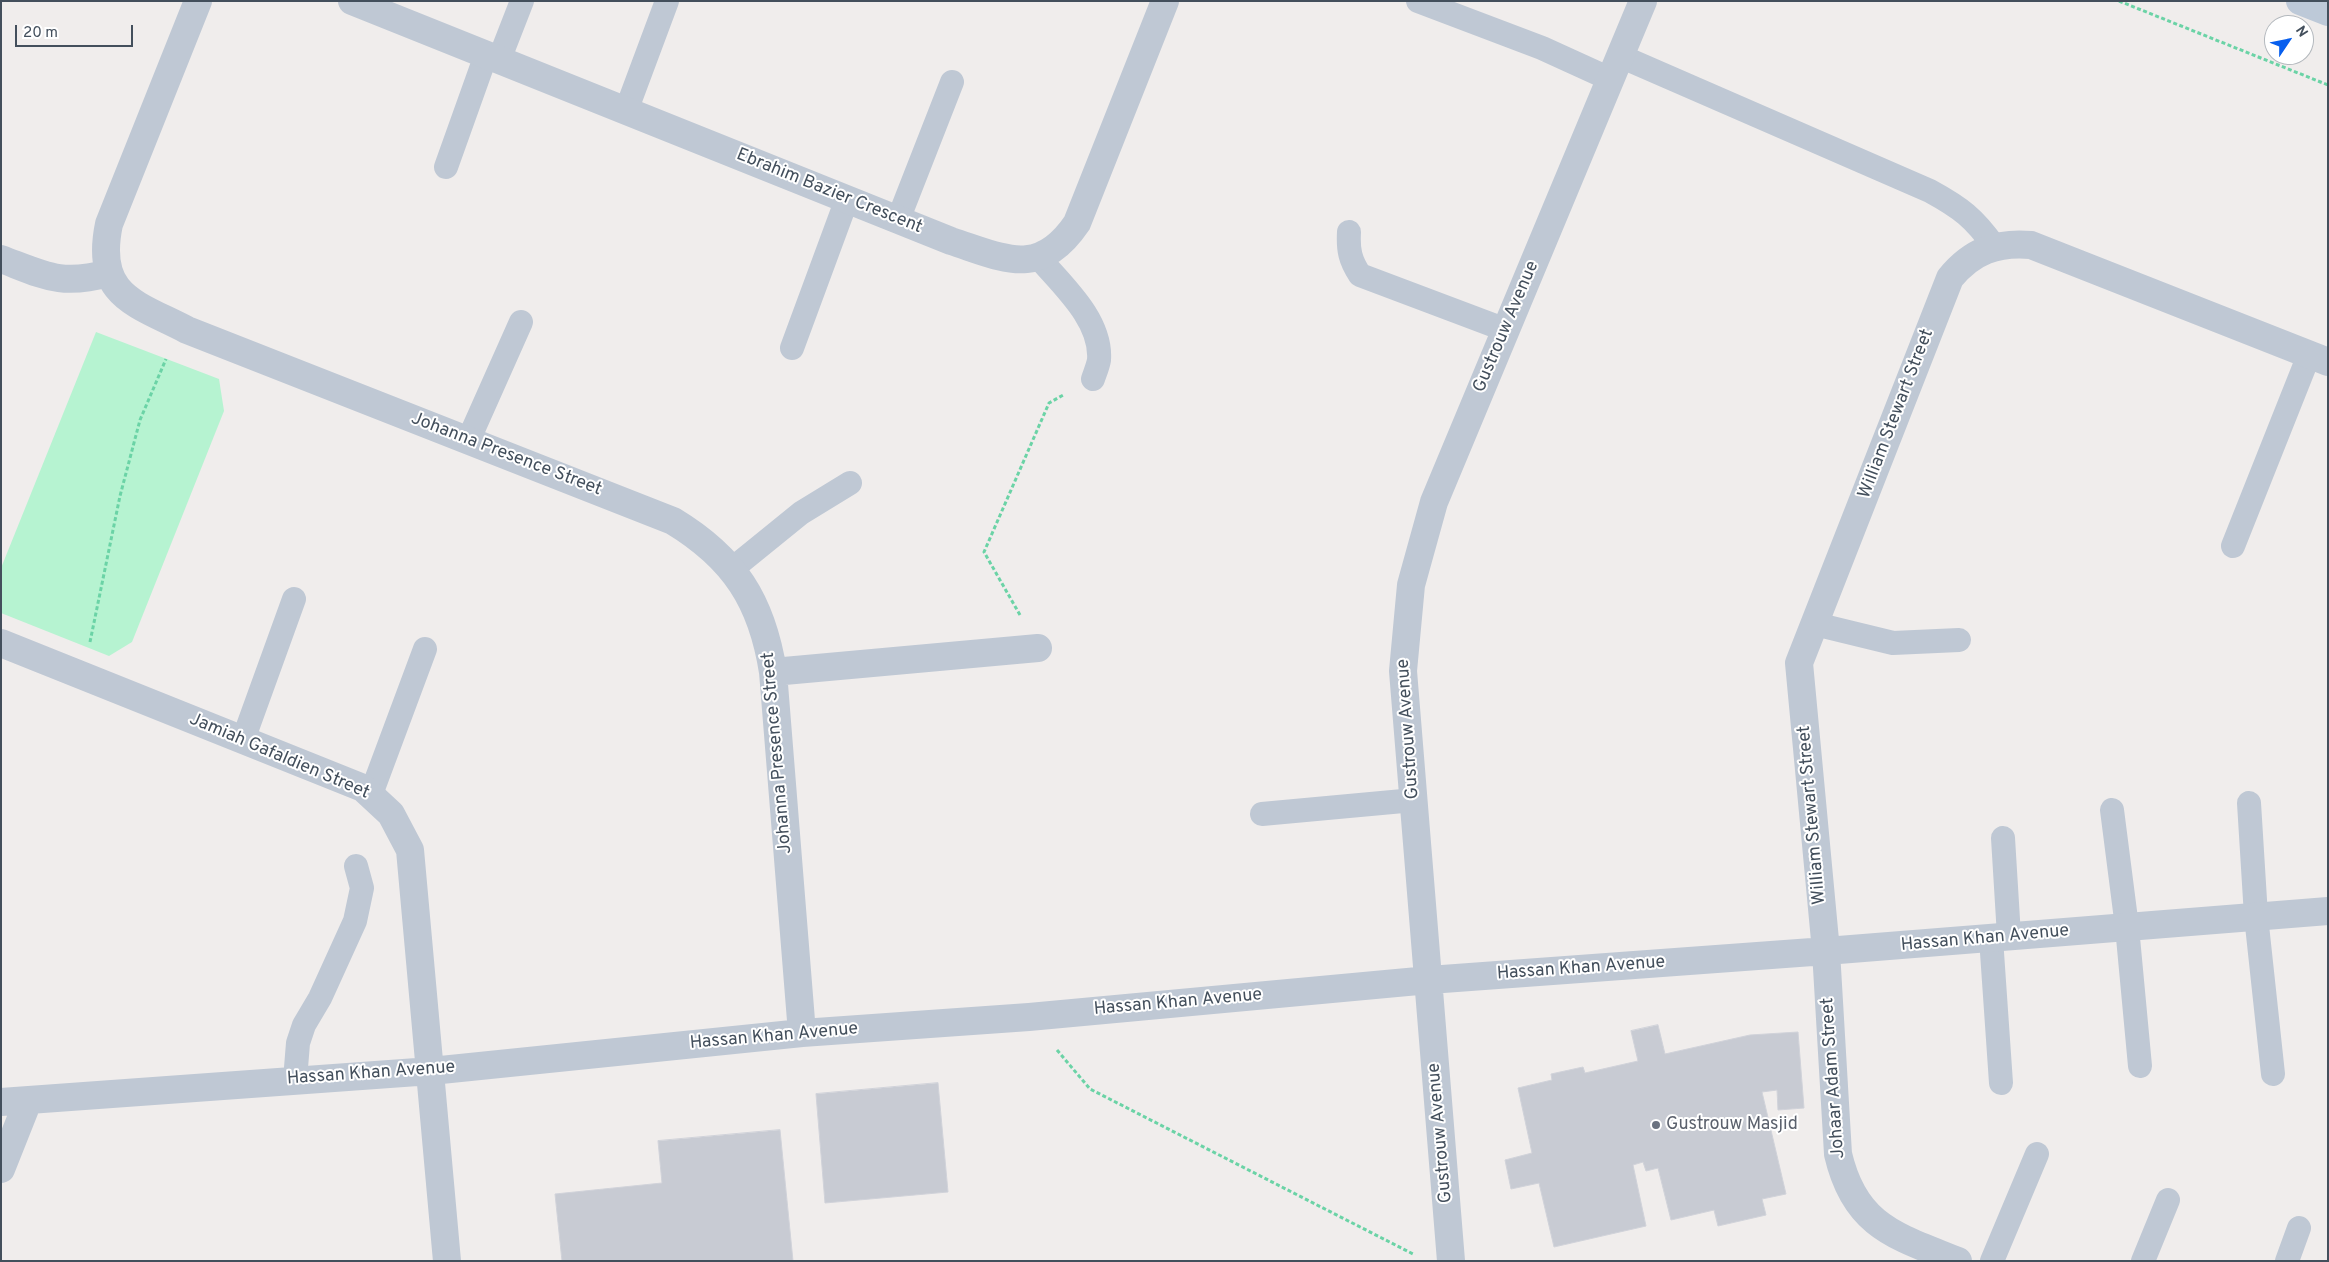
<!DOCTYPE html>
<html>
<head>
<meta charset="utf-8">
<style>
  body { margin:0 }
  #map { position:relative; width:2329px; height:1262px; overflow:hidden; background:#f0edec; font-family:Overpass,sans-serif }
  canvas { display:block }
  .frame { position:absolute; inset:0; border:2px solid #434f5c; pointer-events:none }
  .north { position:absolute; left:2264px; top:15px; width:50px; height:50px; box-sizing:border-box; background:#fff; border:1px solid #b4b9be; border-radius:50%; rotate:56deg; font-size:14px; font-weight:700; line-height:20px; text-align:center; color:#434f5c }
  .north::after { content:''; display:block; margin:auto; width:18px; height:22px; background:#085fee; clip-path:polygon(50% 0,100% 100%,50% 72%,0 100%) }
  .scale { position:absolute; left:15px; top:25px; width:118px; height:22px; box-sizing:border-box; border:2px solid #434f5c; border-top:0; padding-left:6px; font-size:15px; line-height:18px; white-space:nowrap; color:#434f5c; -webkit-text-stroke:4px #fff; paint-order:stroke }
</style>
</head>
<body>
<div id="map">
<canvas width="2329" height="1262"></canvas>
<div class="frame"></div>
<div class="north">N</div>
<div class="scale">20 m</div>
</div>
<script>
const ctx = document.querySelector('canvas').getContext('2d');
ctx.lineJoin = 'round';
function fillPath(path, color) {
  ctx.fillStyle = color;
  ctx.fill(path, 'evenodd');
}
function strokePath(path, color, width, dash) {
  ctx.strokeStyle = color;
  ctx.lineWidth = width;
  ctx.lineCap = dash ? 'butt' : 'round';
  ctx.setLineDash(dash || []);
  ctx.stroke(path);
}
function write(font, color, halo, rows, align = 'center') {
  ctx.font = font + ' Overpass,sans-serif';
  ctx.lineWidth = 4;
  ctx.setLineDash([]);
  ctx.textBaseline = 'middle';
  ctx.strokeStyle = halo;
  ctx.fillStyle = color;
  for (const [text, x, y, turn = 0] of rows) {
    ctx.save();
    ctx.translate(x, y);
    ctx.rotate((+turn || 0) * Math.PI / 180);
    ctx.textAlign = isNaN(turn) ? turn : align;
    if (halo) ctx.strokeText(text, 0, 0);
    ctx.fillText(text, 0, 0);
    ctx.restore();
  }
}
const green = new Path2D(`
  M 96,332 L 219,379 L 224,411 L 132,642 L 109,656 L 1,613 L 1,568 Z`);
const building = new Path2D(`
  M 1658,1025 L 1665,1054 L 1750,1035 L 1798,1032 L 1804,1108 L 1778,1110 L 1777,1090 L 1762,1092 L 1786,1194 L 1762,1199 L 1766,1215 L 1718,1226 L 1714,1210 L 1671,1220 L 1658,1168 L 1646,1171 L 1643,1162 L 1633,1165 L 1646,1226 L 1554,1247 L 1539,1183 L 1511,1189 L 1505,1160 L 1532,1153 L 1518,1088 L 1552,1080 L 1551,1074 L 1583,1067 L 1585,1073 L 1638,1061 L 1631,1031 Z
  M 938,1083 L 948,1192 L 825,1203 L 816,1094 Z
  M 780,1130 L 793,1261 L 562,1261 L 555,1194 L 662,1183 L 658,1141 Z`);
const path = new Path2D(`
  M 2119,1 L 2328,85
  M 1020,615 L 984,552 L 1049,403 L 1065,394
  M 90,642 L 120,496 L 140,420 L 166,359
  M 1057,1050 L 1090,1089 L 1415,1255`);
const service = new Path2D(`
  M 1418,1 L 1542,48 L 1610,79
  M 1620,56 L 1930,191 C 1961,208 1974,218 1994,246
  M 499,60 L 522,1
  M 626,111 L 667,1
  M 446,167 L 486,55
  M 898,220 L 952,82
  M 1349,232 C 1348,250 1350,260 1360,275 L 1506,330
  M 1038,257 C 1062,285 1102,320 1099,360 C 1098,366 1095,373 1093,379
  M 792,348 L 847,199
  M 468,441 L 521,322
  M 2233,546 L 2309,355
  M 732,569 L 801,513 L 850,483
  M 1815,624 L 1893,643 L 1959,640
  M 243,740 L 294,599
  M 371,794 L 425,649
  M 2249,803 L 2256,916 L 2273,1074
  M 2112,810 L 2127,927 L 2140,1066
  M 1262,814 L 1414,800
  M 2003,838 L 2009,936
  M 1991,938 L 2001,1083
  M 295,1080 L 298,1043 L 304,1025 L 320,998 L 355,921 L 362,888 L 356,866
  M 1992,1261 L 2037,1154
  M 2143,1261 L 2168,1200
  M 2287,1261 L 2299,1228`);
const minor = new Path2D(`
  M 198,1 L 109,224 C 94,296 135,303 187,330 L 673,521 C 734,558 762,601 773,672 L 802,1033
  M 352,1 L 951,241 C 1004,258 1039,279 1077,223 L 1165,1
  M 1,259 C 46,276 61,286 109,273
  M 1,643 L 363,788 L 391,814 L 410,850 L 447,1261
  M 773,672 L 1038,648
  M 1,1102 L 431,1071 L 802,1033 L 1029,1017 L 1429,980 L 1826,951 L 2328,911
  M 1,1169 L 28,1101
  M 1451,1261 L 1403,671 L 1411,585 L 1434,502 L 1643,1
  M 1958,1261 C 1896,1236 1855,1227 1838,1154 L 1826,951 L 1799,663 L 1950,278 C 1972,251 1997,242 2031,245 L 2328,362`);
const secondary = new Path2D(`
  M 2300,1 L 2328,12`);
const markers = [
  [1656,1125,5,"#6b7280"]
];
const streetNames = [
  ["Ebrahim Bazier Crescent",829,192,22],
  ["Gustrouw Avenue",1507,327,-67],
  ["William Stewart Street",1897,414,-69],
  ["Johanna Presence Street",506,455,21],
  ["Gustrouw Avenue",1409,729,-94],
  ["Johanna Presence Street",778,753,-95],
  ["Jamiah Gafaldien Street",279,757,23],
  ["William Stewart Street",1813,815,-95],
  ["Hassan Khan Avenue",1985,939,-5],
  ["Hassan Khan Avenue",1581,969,-4],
  ["Hassan Khan Avenue",1178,1003,-5],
  ["Hassan Khan Avenue",774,1037,-5],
  ["Hassan Khan Avenue",371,1074,-4],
  ["Johaar Adam Street",1834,1078,-94],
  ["Gustrouw Avenue",1441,1133,-95]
];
const worshipNames = [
  ["Gustrouw Masjid",1666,1125]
];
fillPath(green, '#b6f3d1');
fillPath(building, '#c8cbd3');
strokePath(building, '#d0d2d9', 1);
strokePath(path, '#6bd3a6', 3, [4, 2.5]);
strokePath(service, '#bfc8d4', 24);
strokePath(minor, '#bfc8d4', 28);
strokePath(secondary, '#bdc9d8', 28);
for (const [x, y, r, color] of markers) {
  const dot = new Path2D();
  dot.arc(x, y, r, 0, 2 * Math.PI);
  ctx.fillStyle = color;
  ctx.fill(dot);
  strokePath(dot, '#fff', 2);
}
write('18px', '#434f5c', '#fff', streetNames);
write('18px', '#5b616d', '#fff', worshipNames, 'left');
</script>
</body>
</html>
